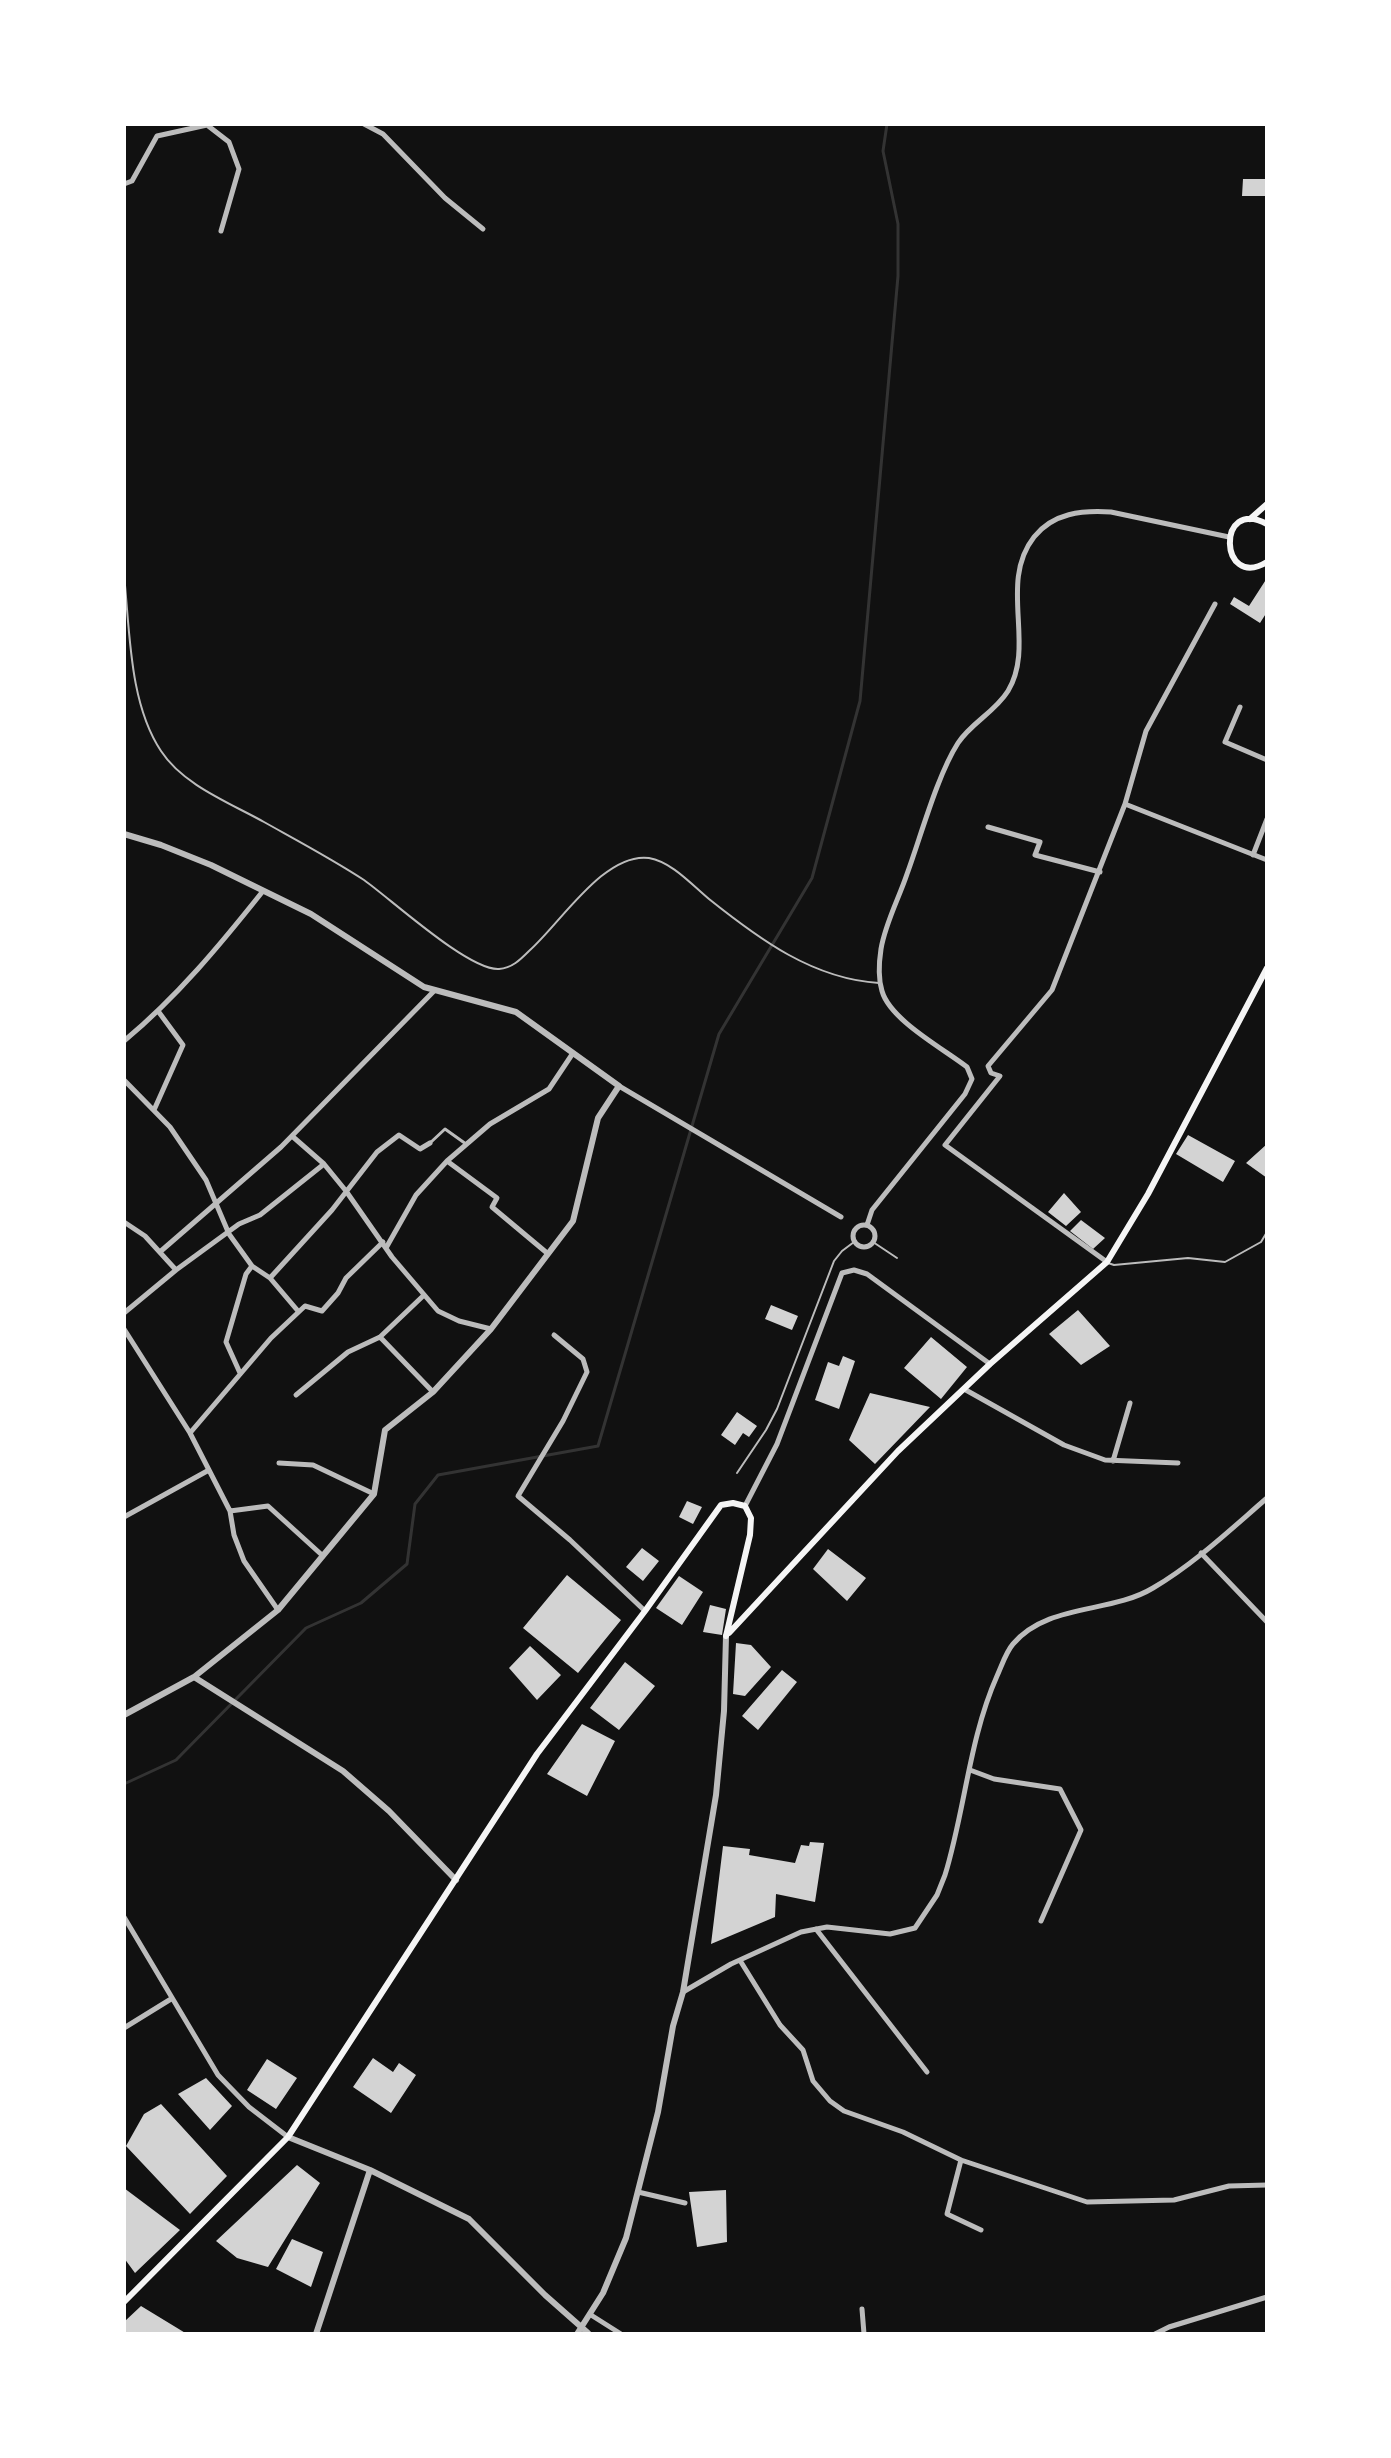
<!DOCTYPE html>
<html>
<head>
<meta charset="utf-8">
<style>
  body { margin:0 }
  #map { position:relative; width:1391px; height:2458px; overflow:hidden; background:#111; font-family:"DejaVu Sans",sans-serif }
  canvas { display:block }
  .frame { position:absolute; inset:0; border:126px solid #fff; pointer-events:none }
</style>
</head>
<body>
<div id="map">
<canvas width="1391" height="2458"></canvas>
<div class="frame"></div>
</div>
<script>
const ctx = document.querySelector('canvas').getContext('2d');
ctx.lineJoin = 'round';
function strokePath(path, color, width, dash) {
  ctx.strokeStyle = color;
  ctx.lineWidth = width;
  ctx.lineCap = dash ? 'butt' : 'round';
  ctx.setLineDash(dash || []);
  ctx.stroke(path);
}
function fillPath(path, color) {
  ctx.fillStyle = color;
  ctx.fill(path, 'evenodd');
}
const stream = new Path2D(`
  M 124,1784 L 176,1760 L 306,1628 L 361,1603 L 407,1564 L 415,1504 L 438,1475 L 598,1446 L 719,1034 L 812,878 L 860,701 L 898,276 L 898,224 L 883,151 L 887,124`);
const building = new Path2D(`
  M 1243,179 L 1267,179 L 1267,196 L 1242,196 Z
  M 1267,578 L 1267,612 L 1260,623 L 1230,604 L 1234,597 L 1249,606 Z
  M 1188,1135 L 1235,1161 L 1223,1182 L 1176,1154 Z
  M 1267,1144 L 1267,1178 L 1246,1163 Z
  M 1064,1193 L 1081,1212 L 1066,1226 L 1048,1212 Z
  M 1081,1220 L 1105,1238 L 1093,1249 L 1070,1231 Z
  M 771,1305 L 798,1316 L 792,1330 L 765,1319 Z
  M 1078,1310 L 1110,1346 L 1081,1365 L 1049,1334 Z
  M 931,1337 L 967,1367 L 941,1399 L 904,1368 Z
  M 843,1356 L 855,1361 L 839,1409 L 815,1400 L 828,1362 L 839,1366 Z
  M 870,1393 L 930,1407 L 875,1464 L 849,1440 Z
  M 737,1412 L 757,1426 L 749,1437 L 743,1433 L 735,1445 L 721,1435 Z
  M 687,1501 L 702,1507 L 693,1524 L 679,1517 Z
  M 642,1548 L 659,1561 L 643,1581 L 626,1567 Z
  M 828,1549 L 866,1578 L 847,1601 L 813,1569 Z
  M 567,1575 L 621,1620 L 578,1673 L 523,1628 Z
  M 679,1576 L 703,1592 L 682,1625 L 656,1608 Z
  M 710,1605 L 726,1609 L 722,1635 L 703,1632 Z
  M 736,1643 L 751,1645 L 771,1667 L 745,1696 L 733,1694 Z
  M 530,1646 L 561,1675 L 537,1700 L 509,1668 Z
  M 625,1662 L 655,1686 L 619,1730 L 590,1708 Z
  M 782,1670 L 797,1682 L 758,1730 L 742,1716 Z
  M 582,1724 L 615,1741 L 587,1796 L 547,1774 Z
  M 810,1842 L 824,1843 L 815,1902 L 776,1894 L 775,1917 L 711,1944 L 723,1846 L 750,1849 L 749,1855 L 795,1863 L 801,1845 L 809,1846 Z
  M 373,2058 L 393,2072 L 399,2063 L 416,2075 L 391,2113 L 353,2087 Z
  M 267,2059 L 297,2078 L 276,2109 L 247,2090 Z
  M 206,2078 L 232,2106 L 210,2130 L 178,2094 Z
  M 161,2104 L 227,2176 L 190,2214 L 126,2146 L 144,2114 Z
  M 297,2165 L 320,2183 L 268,2267 L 237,2258 L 216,2241 Z
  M 124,2188 L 180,2230 L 135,2273 L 124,2258 Z
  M 726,2190 L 727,2242 L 697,2247 L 689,2192 Z
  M 292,2239 L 323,2252 L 311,2287 L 276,2269 Z
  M 141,2306 L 187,2334 L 124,2334 L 124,2322 Z`);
const service = new Path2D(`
  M 124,575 C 130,631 129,703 161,751 C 183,785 230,803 264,822 C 298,841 332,859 364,880 C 392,900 469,971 499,969 C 512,968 520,960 529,951 C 560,924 604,852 649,858 C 672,862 692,885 709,899 C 759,939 813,979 879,983
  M 873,1242 L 897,1258
  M 1108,1263 L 1114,1265 L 1188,1258 L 1225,1262 L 1261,1242 L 1267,1232
  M 737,1473 L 766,1430 L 777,1409 L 834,1261 L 842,1251 L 854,1242`);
const pedestrian = new Path2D(`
  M 430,1143 L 445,1129 L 466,1144`);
const minor = new Path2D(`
  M 364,124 L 383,134 L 445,198 L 483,229
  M 124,184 L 132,181 L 157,136 L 207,125 L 229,142 L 239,169 L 221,231
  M 1240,707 L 1225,742 L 1267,760
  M 1125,804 L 1267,860
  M 988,827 L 1040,842 L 1035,855 L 1100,872
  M 1253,855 L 1267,819
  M 124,1041 C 177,997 220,945 263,891
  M 124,1080 L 170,1127 L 206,1180 L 229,1234 L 252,1266 L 270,1278 L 298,1311
  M 619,1086 L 841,1217
  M 154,1110 L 183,1045 L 158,1011
  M 292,1136 L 324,1164 L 346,1191 L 392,1257 L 438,1311 L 459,1321 L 491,1329
  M 447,1161 L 497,1198 L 492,1207 L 547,1253
  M 124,1222 L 145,1236 L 176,1270 L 239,1224 L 260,1215 L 324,1164
  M853 1236a11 11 0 1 1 22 0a11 11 0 1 1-22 0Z
  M 867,1225 L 872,1210 L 965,1094 L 972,1079 L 967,1067 C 944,1049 890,1020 882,991 C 878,978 879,962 881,949 C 885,924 899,898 907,874 C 921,836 937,776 958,743 C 971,723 995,712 1008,691 C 1036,645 998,583 1034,537 C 1053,513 1082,510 1111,512 L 1229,537
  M 386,1248 L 416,1195 L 447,1161 L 490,1124 L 549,1089 L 573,1053
  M 161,1251 L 281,1147 L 435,990
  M 1107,1262 L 945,1145 L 1000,1076 L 991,1073 L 988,1066 L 1052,990 L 1125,804 L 1146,731 L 1215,604
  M 270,1278 L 332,1210 L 377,1152 L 399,1135 L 420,1149 L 430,1143
  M 124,1313 L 176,1270
  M 124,1329 L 190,1433 L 230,1511 L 234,1535 L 244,1561 L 278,1610
  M 554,1335 L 583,1359 L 587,1372 L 563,1421 L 518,1496 L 570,1540 L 645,1611
  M 380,1337 L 433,1392
  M 240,1373 L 226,1342 L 246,1274 L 252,1266
  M 964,1389 L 1064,1445 L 1105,1460 L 1178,1463
  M 296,1395 L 348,1352 L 380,1337 L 423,1296
  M 190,1433 L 271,1338 L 305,1306 L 322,1311 L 338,1293 L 346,1278 L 383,1242
  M 1113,1461 L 1130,1403
  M 279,1463 L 313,1465 L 374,1494
  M 745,1506 L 777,1444 L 842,1273 L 854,1270 L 867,1274 L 990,1364
  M 230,1511 L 268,1506 L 323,1556
  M 124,1517 L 209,1470
  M 1201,1553 L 1267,1622
  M 970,1770 L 994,1779 L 1060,1789 L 1081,1830 L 1041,1921
  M 124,1917 L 218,2075 L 249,2107 L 288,2137
  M 816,1929 L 927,2072
  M 741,1962 L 780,2025 L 803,2050 L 813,2081 L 830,2101 L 844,2111 L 903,2132 L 961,2160 L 1087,2202 L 1174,2200 L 1229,2186 L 1267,2185
  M 683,1992 L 731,1964 L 801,1932 L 827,1927 L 890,1934 L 915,1928 L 937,1895 L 945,1875 C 965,1810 969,1739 997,1676 C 1002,1665 1006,1652 1013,1644 C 1048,1603 1110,1614 1153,1588 C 1194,1564 1231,1529 1267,1498
  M 124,2028 L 171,1999
  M 961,2160 L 947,2214 L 981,2230
  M 638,2192 L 685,2203
  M 862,2309 L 864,2334
  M 591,2315 L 621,2334
  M 1155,2334 L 1169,2327 L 1267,2297`);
const tertiary = new Path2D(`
  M 124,834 L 161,845 L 211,865 L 311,914 L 424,987 L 516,1012 L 619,1086 L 598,1118 L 573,1221 L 491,1329 L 433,1392 L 385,1430 L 374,1494 L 278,1610 L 194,1677 L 124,1715
  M 194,1677 L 343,1771 L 389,1811 L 456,1880
  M 288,2137 L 370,2170 L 469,2219 L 545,2295 L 588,2333
  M 316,2334 L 370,2170
  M 577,2334 L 603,2293 L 626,2238 L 658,2112 L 673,2026 L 683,1992 L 716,1795 L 724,1711 L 726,1636`);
const secondary = new Path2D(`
  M 1250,519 L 1267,504
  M 1267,524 C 1216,496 1219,591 1267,562
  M 729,1633 L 898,1451 L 990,1364 L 1107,1262 L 1148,1194 L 1267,968
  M 124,2302 L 288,2137 L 537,1754 L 645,1611 L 721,1505 L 733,1503 L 745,1506 L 751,1518 L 750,1535 L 726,1636`);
strokePath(stream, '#333', 3);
fillPath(building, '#d3d3d3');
strokePath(service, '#bcbcbc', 2);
strokePath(pedestrian, '#bcbcbc', 3);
strokePath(minor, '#bcbcbc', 5);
strokePath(tertiary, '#bcbcbc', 6);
strokePath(secondary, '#f5f5f5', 6);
</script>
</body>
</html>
